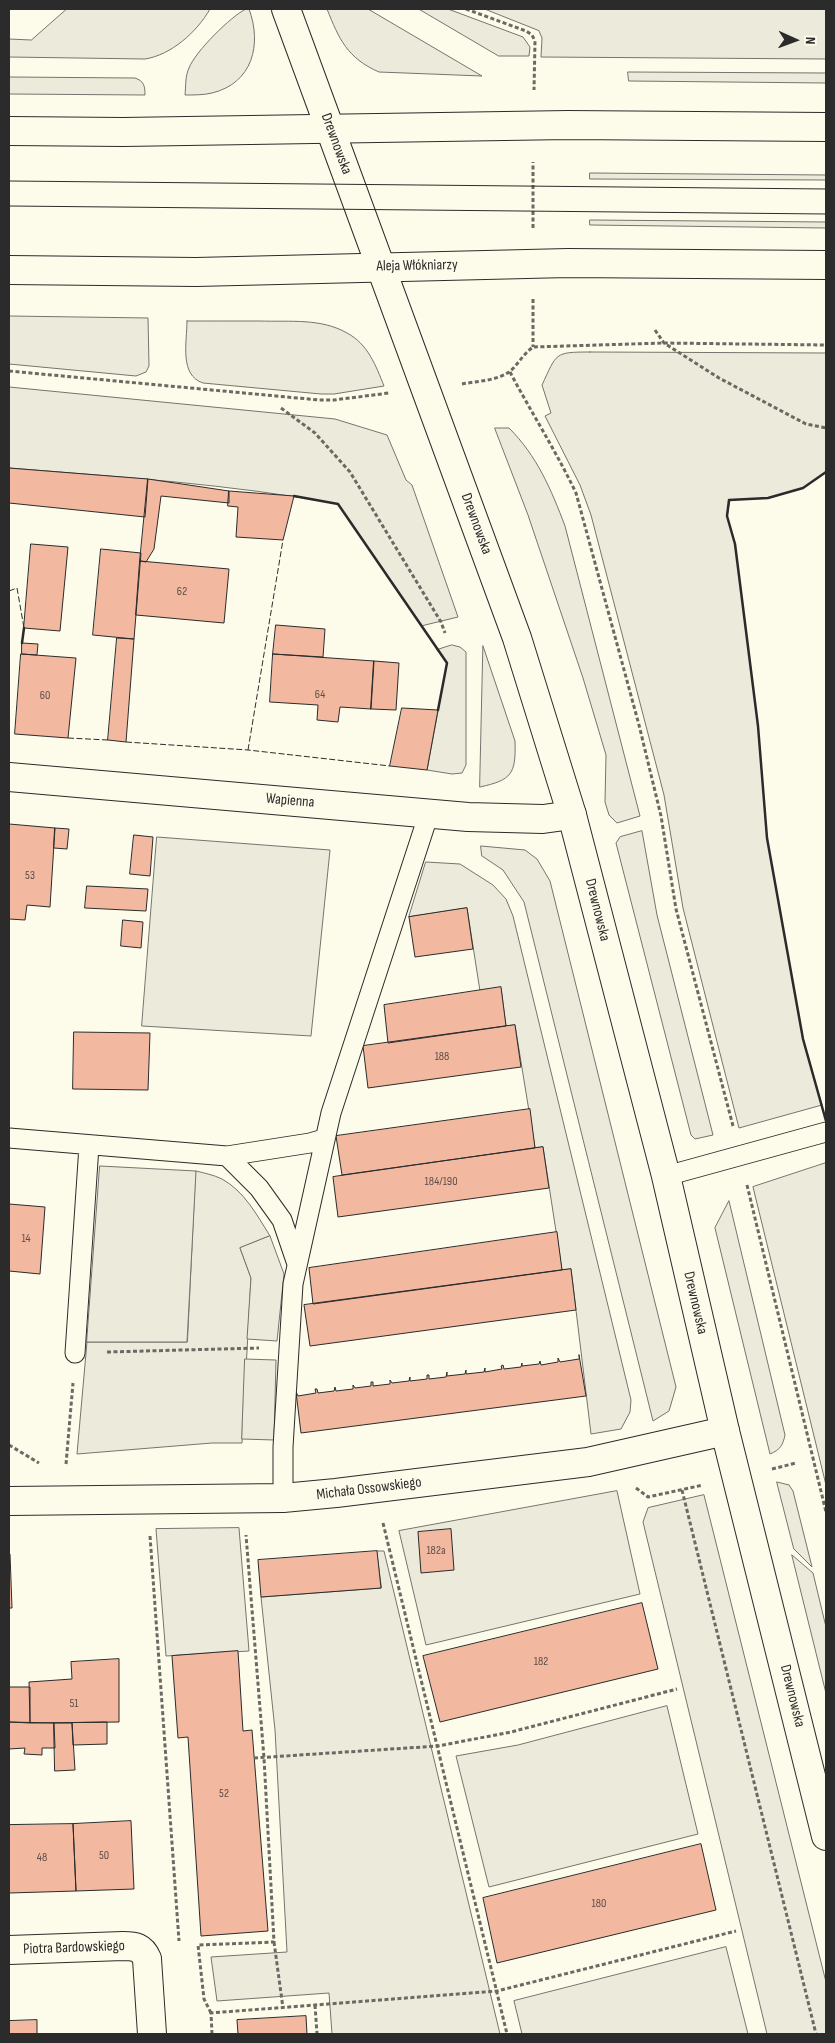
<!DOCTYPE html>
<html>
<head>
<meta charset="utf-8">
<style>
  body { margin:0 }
  #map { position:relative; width:835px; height:2043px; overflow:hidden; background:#fdfbea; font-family:"Sofia Sans Condensed",sans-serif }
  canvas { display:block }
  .frame { position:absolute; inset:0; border:10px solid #2b2b2b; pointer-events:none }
  .north { position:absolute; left:770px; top:15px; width:50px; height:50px; -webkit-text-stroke:4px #fdfbea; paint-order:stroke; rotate:92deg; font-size:14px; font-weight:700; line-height:20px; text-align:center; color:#2b2b2b }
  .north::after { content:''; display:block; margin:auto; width:18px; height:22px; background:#2b2b2b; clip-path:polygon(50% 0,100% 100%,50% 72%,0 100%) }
</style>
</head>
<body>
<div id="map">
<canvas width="835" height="2043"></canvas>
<div class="frame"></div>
<div class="north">N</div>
</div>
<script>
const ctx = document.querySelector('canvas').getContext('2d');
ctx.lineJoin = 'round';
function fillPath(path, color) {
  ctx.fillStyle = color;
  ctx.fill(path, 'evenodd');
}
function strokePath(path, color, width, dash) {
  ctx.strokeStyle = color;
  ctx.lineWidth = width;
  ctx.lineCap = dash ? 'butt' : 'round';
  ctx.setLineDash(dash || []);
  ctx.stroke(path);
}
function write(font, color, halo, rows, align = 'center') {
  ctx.font = font + ' "Sofia Sans Condensed",sans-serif';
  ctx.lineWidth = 4;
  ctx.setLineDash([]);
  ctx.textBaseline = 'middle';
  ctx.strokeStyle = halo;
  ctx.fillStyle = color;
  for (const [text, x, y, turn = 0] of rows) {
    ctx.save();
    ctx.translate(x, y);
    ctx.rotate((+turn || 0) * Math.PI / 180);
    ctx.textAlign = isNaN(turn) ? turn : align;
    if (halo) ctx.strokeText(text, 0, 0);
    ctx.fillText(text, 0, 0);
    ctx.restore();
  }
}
const green = new Path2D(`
  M 67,9 L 210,9 C 197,32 171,55 145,59 L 9,57 L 9,39 L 31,40 Z
  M 246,9 L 249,9 C 262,44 253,83 212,93 C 204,95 194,95 185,95 C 186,86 185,76 189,68 C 195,52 231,16 246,9 Z
  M 327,9 L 368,9 L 482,76 L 379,72 C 347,58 339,39 327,9 Z
  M 419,9 L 448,9 L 523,37 L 530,47 L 529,56 L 499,56 Z
  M 485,9 L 826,9 L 826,59 L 541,57 L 542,38 L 539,31 Z
  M 628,72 L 826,73 L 826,83 L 629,81 Z
  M 9,77 L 135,78 C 144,81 145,86 145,95 L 9,94 Z
  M 590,173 L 826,175 L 826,180 L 590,179 Z
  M 590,220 L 826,222 L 826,228 L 590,225 Z
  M 9,316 L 148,318 L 149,366 L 146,372 L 136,376 L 9,364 Z
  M 187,321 C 212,321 236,321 260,321 C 290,322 321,318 347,333 C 368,344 376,366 384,386 L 334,394 L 321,394 L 203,383 C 179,375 187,342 187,321 Z
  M 590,352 L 826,353 L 826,472 L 803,488 L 768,498 L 730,500 L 727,516 L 735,544 L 758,726 L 767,838 L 803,1039 L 822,1105 L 739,1128 L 683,908 L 664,795 L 591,515 L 580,485 L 545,416 L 551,413 L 542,385 C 557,353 554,352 590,352 Z
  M 9,387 L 335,419 L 387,435 L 406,480 L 412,485 L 458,617 L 421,626 L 338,504 C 230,484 119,477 9,468 Z
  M 495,428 L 509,428 C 537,456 551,489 565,526 L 640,816 L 617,823 L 609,815 L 605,802 L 606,755 L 583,678 L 528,515 Z
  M 452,645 L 460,647 L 466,652 L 466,765 L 462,773 L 452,774 L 427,770 L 447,663 L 437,650 Z
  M 483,646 L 515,741 C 516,774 512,780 480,787 Z
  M 642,831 L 657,915 L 713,1135 L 695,1139 L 691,1135 L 616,843 L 620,837 Z
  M 481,846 L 525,850 L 537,859 L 550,881 L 676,1387 L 669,1411 L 653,1421 L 524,902 L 503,870 L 482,856 Z
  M 426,862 L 460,864 L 493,885 L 506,899 L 513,916 L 631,1400 L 630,1412 L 621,1429 L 591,1434 L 571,1269 L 562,1270 L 543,1147 L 535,1148 L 515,1025 L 506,1026 L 501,988 L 480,991 L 467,908 L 409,917 Z
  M 826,1163 L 826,1485 L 753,1187 Z
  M 196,1171 C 204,1173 214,1175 222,1179 C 244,1191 257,1215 270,1236 L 240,1248 L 251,1278 L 242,1443 L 212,1443 L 77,1454 L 87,1342 L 187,1342 Z
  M 729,1201 L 785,1435 C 783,1445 780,1450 770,1454 L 715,1228 Z
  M 777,1482 L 789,1485 L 793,1491 L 812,1567 L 794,1549 Z
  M 617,1491 L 640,1594 L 426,1645 L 399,1531 Z
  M 704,1495 L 826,1982 L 826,2034 L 767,2034 L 643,1522 L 648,1508 Z
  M 239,1528 L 249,1651 L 166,1656 L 156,1529 Z
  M 377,1551 L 384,1551 L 500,2034 L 332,2034 L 329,1993 L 217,2001 L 211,1957 L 287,1952 L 275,1730 L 261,1597 L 381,1588 Z
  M 667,1706 L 698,1834 L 489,1887 L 456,1756 L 518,1745 Z
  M 726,1947 L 748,2034 L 522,2034 L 514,2001 Z`);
const parking = new Path2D(`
  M 157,837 L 330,850 L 311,1036 L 142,1026 Z
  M 100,1166 L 196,1171 L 187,1342 L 87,1342 Z
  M 270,1236 L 284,1274 L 277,1341 L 247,1339 L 251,1278 L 240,1248 Z
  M 245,1359 L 276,1360 L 274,1440 L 242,1439 Z
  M 792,1555 L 813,1573 L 826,1627 L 826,1693 Z`);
const building = new Path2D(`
  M 9,468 L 148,479 L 145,517 L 9,503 Z
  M 148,479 L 229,491 L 229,503 L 161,496 L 154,549 L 146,562 L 140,561 Z
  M 229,491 L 294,496 L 283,540 L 236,537 L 238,507 L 228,506 Z
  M 31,544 L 68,547 L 60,631 L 24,628 Z
  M 101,549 L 141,553 L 134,639 L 93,635 Z
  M 140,561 L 229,569 L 224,623 L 136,615 Z
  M 276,625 L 325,629 L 323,657 L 273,654 Z
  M 117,638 L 134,639 L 126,742 L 108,740 Z
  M 22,643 L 38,644 L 37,655 L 22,654 Z
  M 21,654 L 76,658 L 68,738 L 15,734 Z
  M 273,654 L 374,661 L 371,709 L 340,707 L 338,722 L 317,720 L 318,705 L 270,702 Z
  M 374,661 L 399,663 L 396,710 L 371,709 Z
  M 402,708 L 438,710 L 427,770 L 390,766 Z
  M 9,824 L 55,828 L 50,907 L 27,905 L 25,920 L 9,919 Z
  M 55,828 L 69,829 L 67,849 L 54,848 Z
  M 134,835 L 153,837 L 150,876 L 130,874 Z
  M 87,886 L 148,889 L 146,911 L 85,908 Z
  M 467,908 L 473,949 L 415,957 L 409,917 Z
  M 123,920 L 143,922 L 141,948 L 121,946 Z
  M 501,987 L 506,1026 L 388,1043 L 384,1005 Z
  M 515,1025 L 521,1067 L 368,1088 L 363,1046 Z
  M 74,1032 L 150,1033 L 148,1090 L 73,1089 Z
  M 530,1109 L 535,1148 L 342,1175 L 336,1136 Z
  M 543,1147 L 549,1188 L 338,1217 L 333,1177 Z
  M 9,1204 L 45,1207 L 40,1274 L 9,1271 Z
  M 557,1232 L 562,1270 L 313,1304 L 309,1268 Z
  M 571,1269 L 576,1310 L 310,1346 L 304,1305 Z
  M 579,1355 L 586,1396 L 301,1433 L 296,1392 L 298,1396 L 316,1393 L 315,1389 L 317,1389 L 318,1393 L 334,1391 L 335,1387 L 336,1391 L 353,1389 L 353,1385 L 355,1388 L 371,1386 L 371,1382 L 373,1382 L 373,1386 L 390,1384 L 390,1380 L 392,1383 L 409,1381 L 410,1377 L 410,1381 L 427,1379 L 427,1375 L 429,1375 L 429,1379 L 446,1377 L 447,1372 L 447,1376 L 465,1374 L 466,1370 L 466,1374 L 484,1372 L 485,1368 L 485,1372 L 502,1369 L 501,1366 L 503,1365 L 504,1369 L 521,1367 L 522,1363 L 522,1366 L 539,1364 L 540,1361 L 541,1365 L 558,1362 L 558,1358 L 560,1362 L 579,1359 Z
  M 451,1529 L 454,1570 L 421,1573 L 418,1532 Z
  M 377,1551 L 381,1588 L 261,1597 L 258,1560 Z
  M 9,1554 L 10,1554 L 12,1608 L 9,1608 Z
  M 642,1603 L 658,1669 L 440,1722 L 423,1656 Z
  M 238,1651 L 243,1731 L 252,1730 L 268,1931 L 201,1936 L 188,1737 L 178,1738 L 172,1656 Z
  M 119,1659 L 119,1722 L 30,1723 L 29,1682 L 72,1679 L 71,1662 Z
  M 9,1687 L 30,1687 L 30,1723 L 9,1722 Z
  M 9,1722 L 54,1723 L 55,1748 L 42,1748 L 42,1755 L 24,1754 L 25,1748 L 9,1749 Z
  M 105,1722 L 107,1722 L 107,1744 L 73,1745 L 72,1723 Z
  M 54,1723 L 72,1723 L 75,1770 L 55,1771 Z
  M 131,1821 L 134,1889 L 76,1891 L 73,1824 Z
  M 73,1824 L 76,1891 L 9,1893 L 9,1825 Z
  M 701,1844 L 716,1910 L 497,1963 L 483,1898 Z
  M 306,2016 L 307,2034 L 238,2034 L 237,2020 Z
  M 37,2020 L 37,2034 L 9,2034 L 9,2021 Z`);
const path = new Path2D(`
  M 466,9 L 526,31 L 532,35 L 535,41 L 534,90
  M 533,228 L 533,162
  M 533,299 L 533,347
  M 655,330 L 664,343 L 719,378 L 806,424 L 826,428
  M 9,371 L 319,400 L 334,400 L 389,393
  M 510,372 C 531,412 556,451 576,493 L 639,725 L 661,816 L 676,909 L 733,1126
  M 462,384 C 477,381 496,381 509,372 C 517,366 523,354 533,347 L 664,343 L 826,345
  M 281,408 L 315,433 L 350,472 L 441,622 L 445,633
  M 747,1185 L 826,1512
  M 107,1352 L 259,1348
  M 9,1445 L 39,1463
  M 66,1464 L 73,1383
  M 772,1469 L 796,1463
  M 636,1488 L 648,1497 L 703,1485
  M 682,1490 L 816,2034
  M 383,1523 L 507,2034
  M 150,1536 L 179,1941
  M 254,1758 L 438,1746 L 511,1732 L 677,1689
  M 274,1942 L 283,2008
  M 315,2005 L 317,2034
  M 211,2013 L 204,1999 L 198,1945 L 274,1942 L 264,1758 L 246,1535
  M 212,2034 L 211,2013 L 497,1991 L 736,1931`);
const lane = new Path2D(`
  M 9,1138 L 227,1156 L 310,1143 L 324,1139
  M 227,1156 L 259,1188 L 282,1220 L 297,1264
  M 666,1176 L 826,1132
  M 75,1353 L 89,1146
  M 283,1498 L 283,1447 L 293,1284 L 331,1113 L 429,813`);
const street = new Path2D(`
  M 9,777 L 468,817 L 543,819 L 572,815
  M 9,1501 L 283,1498 L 336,1493 L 588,1462 L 725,1431
  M 9,1950 L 123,1946 C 135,1946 142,1947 147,1959 L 152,2034`);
const secondary = new Path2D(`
  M 286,9 L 517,638 L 572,815 L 666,1176 L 725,1431 L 826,1836`);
const primary = new Path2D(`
  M 9,131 L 123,132 L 568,125 L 826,127
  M 9,270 L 196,272 L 568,263 L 826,265`);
const tram = new Path2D(`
  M 9,181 L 826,189
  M 9,206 L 826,214`);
const fence = new Path2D(`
  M 9,591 L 17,588 L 24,628
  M 68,738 L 108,740
  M 126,742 L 248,750 L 390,766
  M 248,750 L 283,540`);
const wall = new Path2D(`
  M 826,472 L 803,488 L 768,498 L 729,500 L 727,516 L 735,544 L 758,726 L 767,838 L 803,1039 L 826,1121
  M 294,496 L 338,504 L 447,663 L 438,710
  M 22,643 L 24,628`);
const numberNames = [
  ["62",182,592],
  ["64",320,695],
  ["60",45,696],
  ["53",30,876],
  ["188",442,1057],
  ["184/190",441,1182],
  ["14",26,1239],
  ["182a",436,1551],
  ["182",541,1662],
  ["51",74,1704],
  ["52",224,1794],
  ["50",104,1856],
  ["48",42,1858],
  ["180",599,1904]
];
const streetNames = [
  ["Drewnowska",336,144,70],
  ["Aleja Włókniarzy",417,266,-1],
  ["Drewnowska",476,524,70],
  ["Wapienna",290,801,5],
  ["Drewnowska",597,910,76],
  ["Drewnowska",695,1303,77],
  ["Michała Ossowskiego",369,1489,-7],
  ["Drewnowska",792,1696,76],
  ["Piotra Bardowskiego",74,1948,-2]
];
fillPath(green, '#ecebdb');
strokePath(green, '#74746e', 1);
fillPath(parking, '#eceadb');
strokePath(parking, '#74746e', 1);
fillPath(building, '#f2b8a0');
strokePath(building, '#2b2b2b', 1);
strokePath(lane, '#2b2b2b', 21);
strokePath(street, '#2b2b2b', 30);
strokePath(secondary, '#2b2b2b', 30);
strokePath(primary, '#2b2b2b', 30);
strokePath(path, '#6a6964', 3, [4, 2.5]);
strokePath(lane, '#fdfbea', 19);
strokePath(street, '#fdfbea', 28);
strokePath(secondary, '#fdfbea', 28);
strokePath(primary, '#fdfbea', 28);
strokePath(tram, '#2b2b2b', 1);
strokePath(fence, '#2b2b2b', 1, [6, 2.5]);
strokePath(wall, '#2b2b2b', 2.5);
write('12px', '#5d4e48', null, numberNames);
write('15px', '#2b2b2b', '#fdfbea', streetNames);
</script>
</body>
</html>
